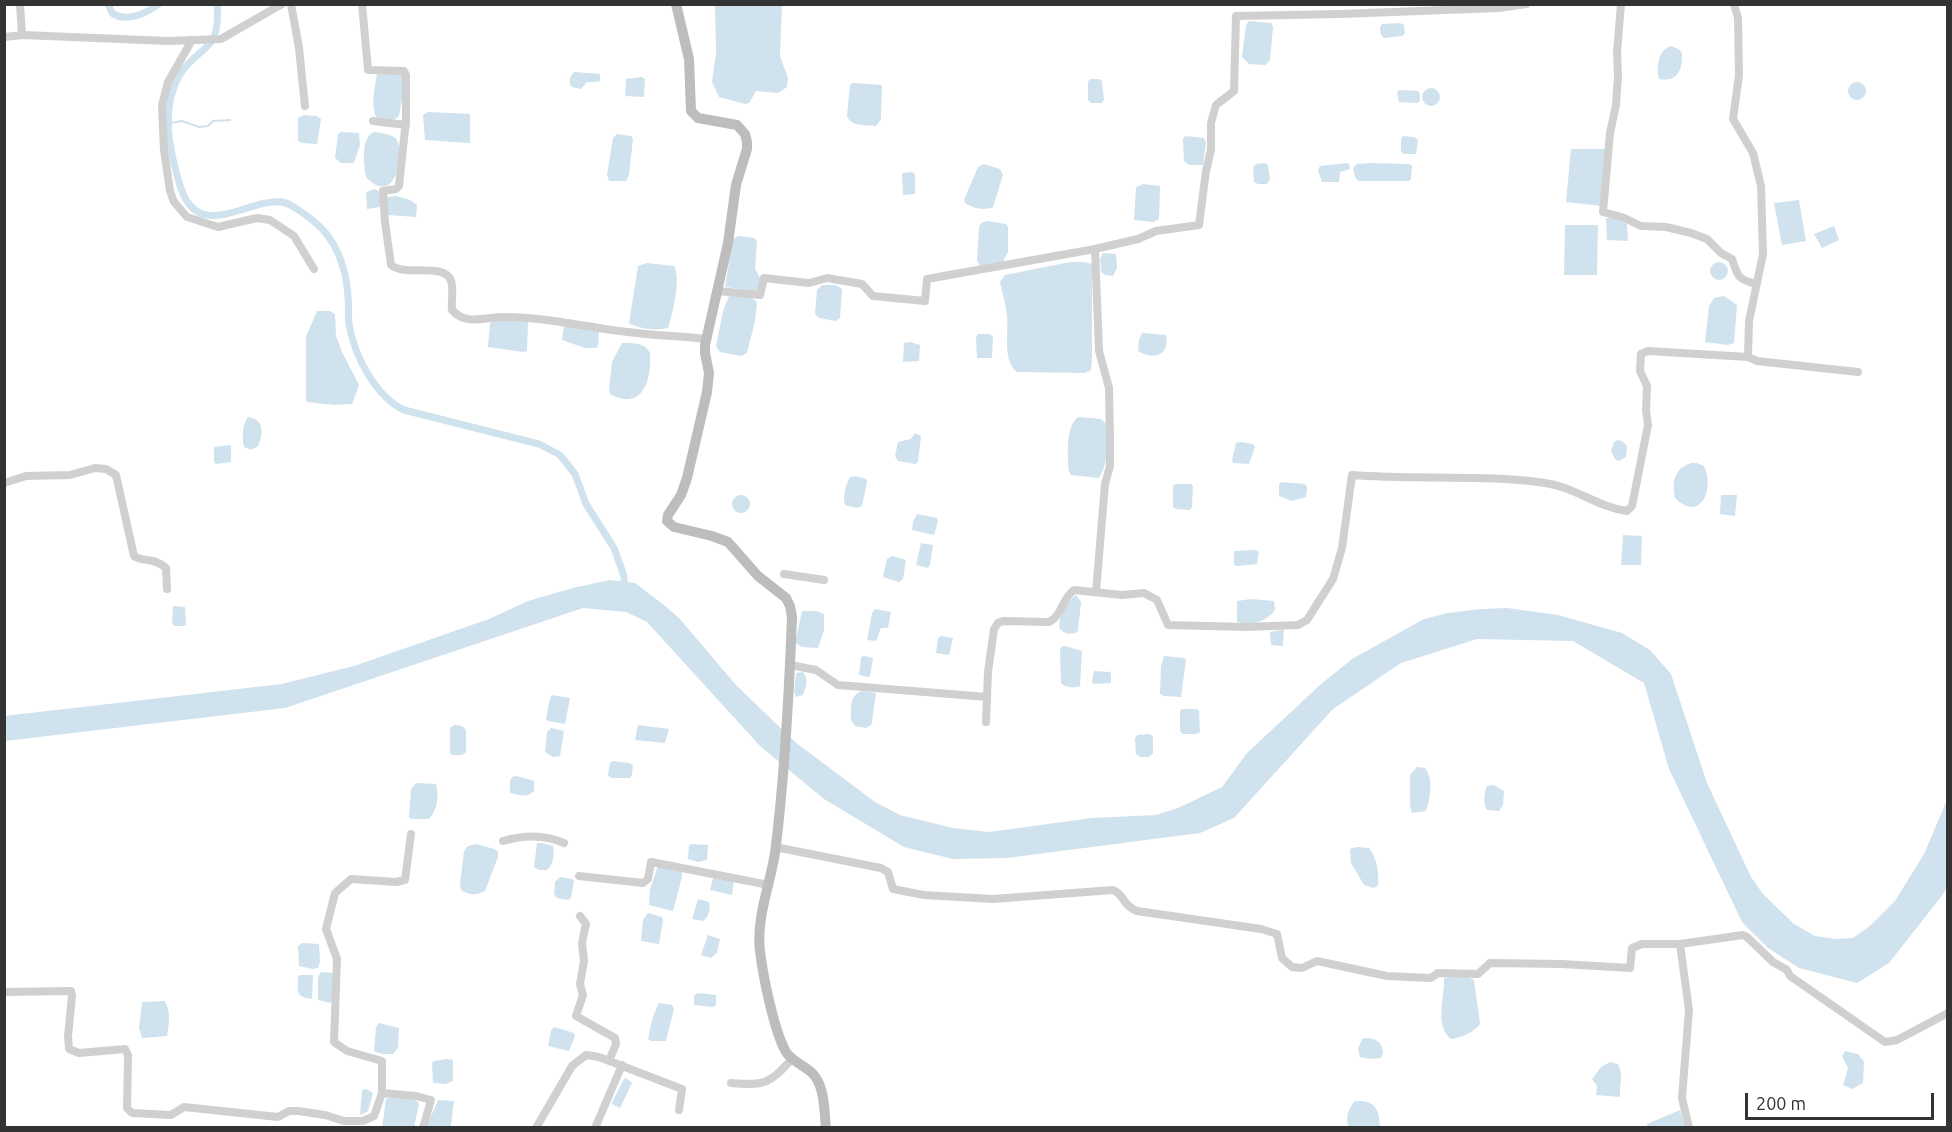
<!DOCTYPE html>
<html>
<head>
<meta charset="utf-8">
<style>
  body { margin:0 }
  #map { position:relative; width:1952px; height:1132px; overflow:hidden; background:#fff; font-family:Ubuntu,sans-serif }
  canvas { display:block }
  .frame { position:absolute; inset:0; border:6px solid #333; pointer-events:none }
  .scale { position:absolute; left:1745px; top:1093px; width:189px; height:27px; box-sizing:border-box; border:3px solid #333; border-top:0; padding-left:8px; font-size:18px; line-height:21px; white-space:nowrap; color:#333; -webkit-text-stroke:4px #fff; paint-order:stroke }
</style>
</head>
<body>
<div id="map">
<canvas width="1952" height="1132"></canvas>
<div class="frame"></div>
<div class="scale">200 m</div>
</div>
<script>
const ctx = document.querySelector('canvas').getContext('2d');
ctx.lineJoin = 'round';
function fillPath(path, color) {
  ctx.fillStyle = color;
  ctx.fill(path, 'evenodd');
}
function strokePath(path, color, width, dash) {
  ctx.strokeStyle = color;
  ctx.lineWidth = width;
  ctx.lineCap = dash ? 'butt' : 'round';
  ctx.setLineDash(dash || []);
  ctx.stroke(path);
}
const water = new Path2D(`
  M 715,5 L 782,5 L 780,56 L 788,78 L 787,87 L 778,93 L 756,91 L 749,103 L 745,104 L 719,97 L 712,82 L 716,53 Z
  M 1249,21 L 1271,23 L 1273,27 L 1270,60 L 1265,65 L 1249,64 L 1242,57 L 1246,25 Z
  M 1400,23 L 1404,25 L 1405,33 L 1402,36 L 1384,38 L 1381,35 L 1380,27 L 1382,24 Z
  M 1671,46 C 1672,46 1680,50 1680,50 C 1683,54 1682,56 1682,60 C 1681,75 1673,82 1659,79 C 1656,67 1658,50 1671,46 Z
  M 397,72 L 404,75 L 404,88 L 399,116 L 394,120 L 377,118 C 370,108 375,86 377,74 L 379,73 Z
  M 574,72 L 600,74 L 600,81 L 596,82 L 587,82 L 581,89 L 572,87 C 568,84 570,75 574,72 Z
  M 642,77 L 645,79 L 644,97 L 625,96 L 626,79 Z
  M 1090,79 L 1099,79 L 1102,81 L 1104,100 L 1102,103 L 1091,103 L 1088,100 L 1088,82 Z
  M1848 91a9 9 0 1 1 18 0a9 9 0 1 1-18 0Z
  M 853,83 L 882,85 L 881,119 L 876,126 C 866,125 851,127 847,116 L 850,85 Z
  M1422 97a9 9 0 1 1 18 0a9 9 0 1 1-18 0Z
  M 1400,90 L 1418,91 L 1420,94 L 1420,101 L 1417,103 L 1399,102 L 1397,92 Z
  M 428,112 L 470,114 L 470,143 L 425,140 L 423,115 Z
  M 304,115 L 317,116 L 321,119 L 317,144 L 302,143 L 298,141 L 298,118 Z
  M 341,132 L 359,133 L 360,145 L 354,163 L 341,163 L 335,158 L 338,134 Z
  M 374,132 C 381,133 392,134 396,139 C 405,149 397,210 366,177 C 364,165 360,138 374,132 Z
  M 617,134 L 631,136 L 633,139 L 629,175 L 626,181 L 609,181 L 607,175 L 613,138 Z
  M 1185,136 L 1204,138 L 1206,143 L 1203,165 L 1189,165 L 1184,161 L 1183,139 Z
  M 1403,136 L 1414,137 L 1418,140 L 1416,154 L 1403,154 L 1401,151 L 1401,139 Z
  M 1571,149 L 1607,149 L 1602,206 L 1566,202 Z
  M 1265,163 L 1268,165 L 1270,179 L 1267,184 L 1258,184 L 1254,182 L 1253,167 L 1256,164 Z
  M 1347,163 L 1349,164 L 1350,169 L 1340,172 L 1339,182 L 1322,182 L 1318,170 L 1320,166 Z
  M 1372,163 L 1409,164 L 1412,166 L 1411,179 L 1409,181 L 1358,181 L 1355,177 L 1353,168 L 1357,164 Z
  M 984,164 L 1000,169 L 1003,175 L 993,207 C 985,211 972,208 965,203 L 964,200 L 978,167 Z
  M 913,172 L 915,175 L 915,194 L 903,195 L 902,173 Z
  M 1143,184 L 1160,186 L 1159,219 L 1154,222 L 1134,220 L 1136,187 Z
  M 375,189 L 380,192 L 380,207 L 367,209 L 366,192 Z
  M 396,196 L 410,200 L 417,205 L 416,217 L 388,215 L 387,198 L 388,197 Z
  M 1799,200 L 1806,241 L 1782,245 L 1774,203 Z
  M 1606,218 L 1616,218 L 1627,224 L 1628,241 L 1607,240 Z
  M 987,221 L 1006,224 L 1008,227 L 1008,252 L 1002,263 L 980,266 L 977,260 L 979,227 L 981,223 Z
  M 1565,225 L 1598,225 L 1597,275 L 1564,275 Z
  M 1834,226 L 1839,240 L 1822,248 L 1814,234 Z
  M 738,236 L 755,238 L 757,242 L 755,269 L 761,279 L 759,290 L 757,291 L 725,287 L 733,239 Z
  M 1103,253 L 1116,254 L 1117,268 L 1113,276 L 1105,275 L 1101,272 L 1100,259 Z
  M1710 271a9 9 0 1 1 18 0a9 9 0 1 1-18 0Z
  M 1070,262 L 1084,262 L 1092,264 L 1092,360 L 1091,370 L 1085,373 L 1017,372 C 1002,361 1009,332 1007,315 C 1006,304 1002,293 1000,282 L 1005,275 Z
  M 647,263 L 674,266 C 681,278 673,314 668,328 C 657,331 639,329 629,323 L 638,266 Z
  M 822,285 L 835,285 L 841,288 L 842,291 L 840,318 L 836,321 L 819,318 L 815,314 L 817,290 Z
  M 729,296 L 752,298 L 757,302 L 755,321 L 747,353 L 741,356 L 720,352 L 716,346 L 723,311 Z
  M 1724,296 L 1737,305 L 1734,343 L 1728,345 L 1705,342 L 1709,306 L 1714,298 Z
  M 317,311 L 330,311 L 335,314 L 336,336 L 342,352 L 359,385 L 352,404 L 334,405 L 307,402 L 306,400 L 306,337 Z
  M 496,320 L 528,322 L 527,351 L 523,352 L 488,347 L 490,323 Z
  M 564,326 L 599,330 L 598,346 L 596,348 L 585,348 L 562,340 Z
  M 1142,333 L 1166,335 C 1170,355 1154,361 1138,351 L 1139,340 Z
  M 978,334 L 989,334 L 993,336 L 992,358 L 977,358 L 976,337 Z
  M 910,342 L 920,345 L 919,361 L 903,362 L 904,343 Z
  M 622,343 C 632,343 645,342 650,353 C 652,379 643,412 610,394 L 609,389 L 612,362 Z
  M 248,417 C 264,419 264,433 258,446 L 251,450 L 244,447 C 242,437 242,425 248,417 Z
  M 1079,417 L 1101,419 L 1107,425 C 1107,443 1109,463 1099,478 L 1071,475 L 1069,471 C 1067,458 1066,422 1079,417 Z
  M 915,433 L 921,436 L 918,462 L 915,464 L 898,461 L 895,456 L 898,442 L 911,439 Z
  M 1617,440 L 1622,441 L 1627,446 L 1626,457 L 1619,461 L 1615,459 L 1611,451 L 1614,442 Z
  M 1240,442 L 1253,444 L 1255,447 L 1249,464 L 1233,463 L 1232,460 L 1236,443 Z
  M 229,445 L 231,446 L 231,462 L 216,464 L 214,462 L 214,447 Z
  M 1691,463 L 1697,463 L 1704,466 C 1715,490 1700,523 1675,498 C 1672,481 1674,469 1691,463 Z
  M 856,476 L 866,479 L 867,482 L 862,506 L 857,508 L 845,505 C 842,497 846,484 850,477 Z
  M 1281,482 L 1305,484 L 1307,487 L 1306,497 L 1292,501 L 1279,496 L 1279,484 Z
  M 1175,484 L 1191,484 L 1193,486 L 1192,507 L 1190,510 L 1176,509 L 1173,507 L 1173,486 Z
  M 1721,495 L 1737,495 L 1735,516 L 1720,514 Z
  M732 504a9 9 0 1 1 18 0a9 9 0 1 1-18 0Z
  M 917,514 L 937,518 L 938,521 L 934,535 L 912,530 L 913,522 Z
  M 1623,535 L 1642,536 L 1641,565 L 1621,565 Z
  M 921,543 L 933,545 L 930,565 L 928,568 L 916,565 Z
  M 1256,550 L 1259,552 L 1257,564 L 1237,566 L 1234,565 L 1234,551 Z
  M 892,556 L 906,560 L 903,579 L 899,582 L 883,577 L 887,559 Z
  M 610,580 L 635,583 L 664,605 L 679,618 L 736,685 L 795,742 L 875,802 L 900,815 L 953,828 L 989,832 L 1092,818 L 1156,815 L 1178,808 L 1222,787 L 1247,753 L 1320,685 L 1352,659 L 1424,619 L 1448,613 L 1482,609 L 1507,608 L 1558,615 L 1622,633 L 1650,650 L 1671,674 L 1707,783 L 1751,877 L 1763,894 L 1794,924 L 1815,936 L 1836,939 L 1853,938 L 1870,926 L 1895,901 L 1924,854 L 1947,800 L 1947,886 L 1944,893 L 1889,963 L 1857,983 L 1799,968 L 1768,948 L 1742,922 L 1669,769 L 1644,683 L 1573,641 L 1477,639 L 1401,663 L 1333,709 L 1234,818 L 1200,833 L 1007,858 L 953,859 L 904,847 L 824,799 L 760,746 L 647,622 L 626,612 L 583,608 L 285,708 L 5,741 L 4,716 L 282,684 L 354,666 L 489,619 L 528,601 L 573,588 Z
  M 1076,595 L 1081,602 L 1078,631 C 1073,636 1062,634 1059,627 C 1060,614 1065,603 1076,595 Z
  M 1251,599 L 1274,601 L 1275,610 C 1266,622 1251,626 1237,622 L 1237,601 Z
  M 173,606 L 185,607 L 186,625 L 184,626 L 174,626 L 172,622 Z
  M 875,609 L 891,612 L 888,628 L 881,628 L 876,641 L 867,640 L 872,613 Z
  M 802,611 L 816,611 L 824,614 L 824,630 L 818,648 L 802,647 L 795,643 Z
  M 1284,629 L 1283,646 L 1271,645 L 1270,632 Z
  M 941,636 L 953,638 L 949,655 L 936,653 L 938,638 Z
  M 1065,646 L 1082,651 L 1080,686 C 1075,688 1065,688 1061,683 L 1060,651 L 1061,647 Z
  M 864,656 L 873,658 L 870,676 L 868,677 L 859,675 L 861,657 Z
  M 1164,656 L 1184,658 L 1186,660 L 1181,697 L 1164,696 L 1160,694 L 1161,666 Z
  M 1094,671 L 1110,672 L 1111,674 L 1111,683 L 1094,684 L 1092,682 Z
  M 803,672 C 809,679 806,687 803,695 L 796,697 L 794,692 L 796,673 Z
  M 862,691 L 876,693 L 872,722 L 871,725 L 866,728 L 855,726 L 851,720 C 851,709 849,695 862,691 Z
  M 552,695 L 570,698 L 565,724 L 548,721 L 546,719 L 550,698 Z
  M 1182,709 L 1197,709 L 1199,711 L 1200,732 L 1196,734 L 1183,734 L 1180,731 L 1180,711 Z
  M 454,725 L 462,726 L 466,730 L 466,752 L 462,755 L 452,755 L 450,753 L 450,728 Z
  M 638,725 L 669,729 L 665,743 L 635,740 Z
  M 551,728 L 564,731 L 560,756 L 553,757 L 545,752 L 547,732 Z
  M 1150,734 L 1153,737 L 1153,753 L 1149,757 L 1140,757 L 1136,754 L 1135,738 L 1138,735 Z
  M 613,761 L 629,763 L 633,765 L 632,775 L 630,778 L 611,778 L 608,775 L 610,763 Z
  M 1417,767 L 1425,768 C 1434,779 1430,799 1426,811 L 1412,813 L 1410,805 L 1410,775 Z
  M 517,776 L 534,781 L 534,791 C 528,798 518,795 510,793 L 510,781 L 512,777 Z
  M 416,783 L 436,784 C 439,796 438,809 429,819 L 411,819 L 409,817 L 411,789 Z
  M 1494,785 L 1504,791 L 1503,805 L 1499,811 L 1487,810 C 1483,804 1484,793 1487,786 Z
  M 537,843 L 542,843 L 553,846 C 555,853 553,866 547,870 L 539,870 L 534,867 Z
  M 476,844 L 494,849 L 498,852 L 498,857 L 485,891 C 476,896 469,895 461,890 L 460,885 L 464,851 L 468,846 Z
  M 692,844 L 708,845 L 707,860 L 698,862 L 688,859 L 689,845 Z
  M 1357,847 L 1369,848 C 1377,858 1379,872 1378,885 L 1374,888 L 1364,885 L 1351,863 L 1350,849 Z
  M 658,866 L 682,871 L 682,877 L 673,911 L 649,905 L 650,889 Z
  M 714,875 L 734,881 L 732,895 L 710,890 Z
  M 560,877 L 572,879 L 574,881 L 571,898 L 567,900 L 557,898 L 554,894 L 555,882 Z
  M 698,899 L 709,902 C 711,908 709,917 703,921 L 692,919 Z
  M 648,913 L 662,917 L 663,920 L 659,944 L 641,941 L 643,920 Z
  M 708,935 L 720,939 L 717,953 L 711,958 L 701,955 Z
  M 302,943 L 319,944 L 320,962 L 318,968 L 312,969 L 299,966 L 298,946 Z
  M 321,972 L 334,973 L 333,1000 L 330,1003 L 318,1000 L 318,977 Z
  M 300,975 L 313,975 L 312,999 C 295,997 298,992 298,977 Z
  M 1457,976 L 1468,977 L 1474,980 L 1480,1024 C 1474,1032 1461,1038 1451,1039 C 1434,1026 1445,997 1444,978 Z
  M 697,993 L 716,995 L 716,1005 L 713,1007 L 694,1005 L 694,996 Z
  M 165,1001 C 171,1011 169,1025 167,1036 L 142,1038 L 139,1028 L 142,1002 Z
  M 660,1003 L 672,1005 L 674,1009 L 666,1041 L 651,1041 L 648,1039 L 652,1020 L 658,1004 Z
  M 379,1023 L 399,1028 L 398,1048 L 393,1054 L 382,1054 L 374,1051 L 376,1027 Z
  M 554,1027 L 574,1033 L 575,1036 L 569,1051 L 548,1046 L 551,1031 Z
  M 1366,1038 C 1376,1038 1383,1043 1383,1053 L 1381,1058 L 1370,1059 L 1360,1057 L 1358,1049 L 1362,1039 Z
  M 1845,1051 L 1858,1054 L 1864,1062 L 1863,1083 L 1852,1089 L 1843,1085 L 1848,1068 L 1842,1056 Z
  M 447,1059 L 453,1060 L 453,1081 L 446,1084 L 433,1083 L 432,1063 L 434,1061 Z
  M 1610,1062 L 1618,1064 C 1624,1077 1619,1084 1620,1097 L 1596,1095 L 1597,1086 L 1592,1079 L 1601,1067 Z
  M 626,1078 L 632,1083 L 620,1108 L 612,1104 L 612,1102 L 624,1079 Z
  M 366,1089 L 373,1093 L 368,1111 L 361,1115 L 360,1114 L 362,1090 Z
  M 390,1098 L 412,1099 L 417,1101 L 419,1104 L 414,1127 L 382,1128 L 386,1099 Z
  M 438,1100 L 454,1101 L 451,1125 L 450,1127 L 426,1128 Z
  M 1355,1101 C 1375,1100 1379,1108 1380,1127 L 1349,1127 C 1345,1118 1348,1109 1355,1101 Z
  M 1680,1110 L 1685,1127 L 1647,1128 L 1647,1124 Z`);
const stream = new Path2D(`
  M 169,123 L 182,121 L 199,127 L 208,126 L 213,121 L 230,120`);
const canal = new Path2D(`
  M 108,4 L 112,13 C 127,23 145,14 159,4
  M 217,4 C 221,55 199,43 179,76 C 161,108 169,149 179,182 C 196,246 246,198 282,202 C 293,204 316,222 323,230 C 339,247 347,274 348,297 C 349,306 348,315 349,324 C 354,355 375,396 404,410 L 539,444 L 560,455 L 575,474 L 586,504 L 614,548 L 624,576 L 624,590`);
const street = new Path2D(`
  M 20,4 L 22,35
  M 291,4 L 299,48 L 305,106
  M 362,4 L 368,70 L 404,71 L 406,75 L 406,120 L 399,186 L 396,189 L 383,191 L 385,222 L 391,265 C 405,277 445,262 451,281 C 454,290 451,301 452,310 C 466,326 485,317 504,317 C 549,317 593,329 637,333 C 660,336 683,336 706,339
  M 1621,4 L 1617,53 L 1618,76 L 1616,105 L 1610,133 L 1603,212 L 1622,217 L 1641,226 L 1666,227 L 1691,233 L 1707,239 L 1721,253 L 1732,259 C 1738,277 1738,280 1757,284
  M 1734,4 L 1738,18 L 1739,75 L 1733,119 L 1753,153 L 1761,186 L 1763,254 L 1749,321 L 1748,357
  M 4,37 L 23,35 L 168,41 L 221,39 L 282,4
  M 192,40 L 168,82 L 162,105 L 164,150 L 170,191 L 174,202 L 187,217 L 218,227 L 257,218 L 270,220 L 294,236 L 314,269
  M 373,121 L 406,125
  M 1095,249 L 1138,239 L 1156,231 L 1199,225 L 1206,171 L 1211,150 L 1211,123 L 1216,105 L 1234,91 L 1236,16 L 1340,14 L 1499,8 L 1526,4
  M 718,291 L 760,295 L 764,278 L 809,283 L 827,278 L 862,284 L 873,296 L 925,301 L 927,279 L 1095,249 L 1099,351 L 1109,388 L 1110,439 L 1110,466 L 1105,484 L 1096,592
  M 4,483 L 26,476 L 70,475 L 95,468 L 106,469 L 116,475 L 134,556 C 144,563 152,556 166,568 L 167,589
  M 784,574 L 824,580
  M 790,665 L 816,670 L 838,685 L 987,697
  M 986,722 L 988,672 L 994,629 L 998,623 L 1003,621 L 1049,622 C 1062,616 1062,598 1074,590 L 1122,595 L 1144,593 L 1157,600 L 1168,625 L 1246,627 L 1298,625 L 1307,620 L 1333,579 L 1342,548 L 1352,475 C 1416,480 1481,474 1545,483 C 1575,487 1597,507 1627,511 L 1632,506 L 1648,425 L 1646,411 L 1647,386 L 1640,371 L 1641,354 L 1648,351 L 1748,357 L 1757,361 L 1858,372
  M 411,834 L 405,880 L 396,882 L 351,879 L 335,893 L 326,929 L 337,959 L 334,1042 L 347,1051 L 382,1061 L 382,1093 L 416,1096 L 431,1100 L 423,1128
  M 503,841 C 524,835 544,834 564,843
  M 775,847 L 881,868 L 888,872 L 893,889 L 924,895 L 993,899 L 1113,890 C 1125,895 1122,905 1137,911 L 1261,929 L 1277,934 L 1282,958 L 1292,967 L 1302,968 L 1317,961 L 1387,976 L 1431,978 L 1438,973 L 1478,974 L 1490,963 L 1562,964 L 1630,968 L 1632,948 L 1642,944 L 1680,944 L 1743,935 L 1747,937 L 1773,962 L 1787,970 L 1790,976 L 1885,1042 L 1897,1040 L 1948,1013
  M 579,876 L 643,883 L 648,879 L 651,862 L 769,885
  M 580,916 L 586,924 L 582,943 L 584,961 L 580,984 L 583,995 L 576,1016 L 615,1038 L 616,1044 L 609,1061
  M 1680,944 L 1689,1010 L 1682,1098 L 1689,1128
  M 4,992 L 71,991 L 72,996 L 68,1036 L 69,1049 L 79,1053 L 125,1049 L 128,1055 L 127,1108 L 132,1113 L 171,1115 L 184,1107 L 278,1117 L 289,1111 L 298,1111 L 325,1115 L 344,1121 L 363,1121 L 374,1116 L 382,1093
  M 731,1083 C 765,1086 769,1084 792,1059
  M 536,1128 L 572,1066 L 586,1055 L 599,1057 L 682,1089 L 679,1110
  M 595,1128 L 622,1065`);
const secondary = new Path2D(`
  M 676,4 L 689,59 L 691,111 L 698,118 L 737,125 L 745,134 L 747,142 L 747,149 L 736,185 L 728,243 L 705,345 L 705,353 L 709,373 L 707,392 L 687,478 L 681,495 L 668,515 L 667,521 L 674,527 L 712,536 L 728,542 L 758,576 L 786,598 L 790,606 L 792,617 C 789,696 785,775 775,853 C 770,885 756,918 760,951 C 763,976 774,1031 786,1052 C 792,1061 803,1065 811,1072 C 825,1084 824,1110 826,1128`);
fillPath(water, '#cfe2ee');
strokePath(stream, '#cfe2ee', 2);
strokePath(canal, '#cfe2ee', 7);
strokePath(street, '#d0d0d0', 8);
strokePath(secondary, '#bdbdbd', 10);
</script>
</body>
</html>
